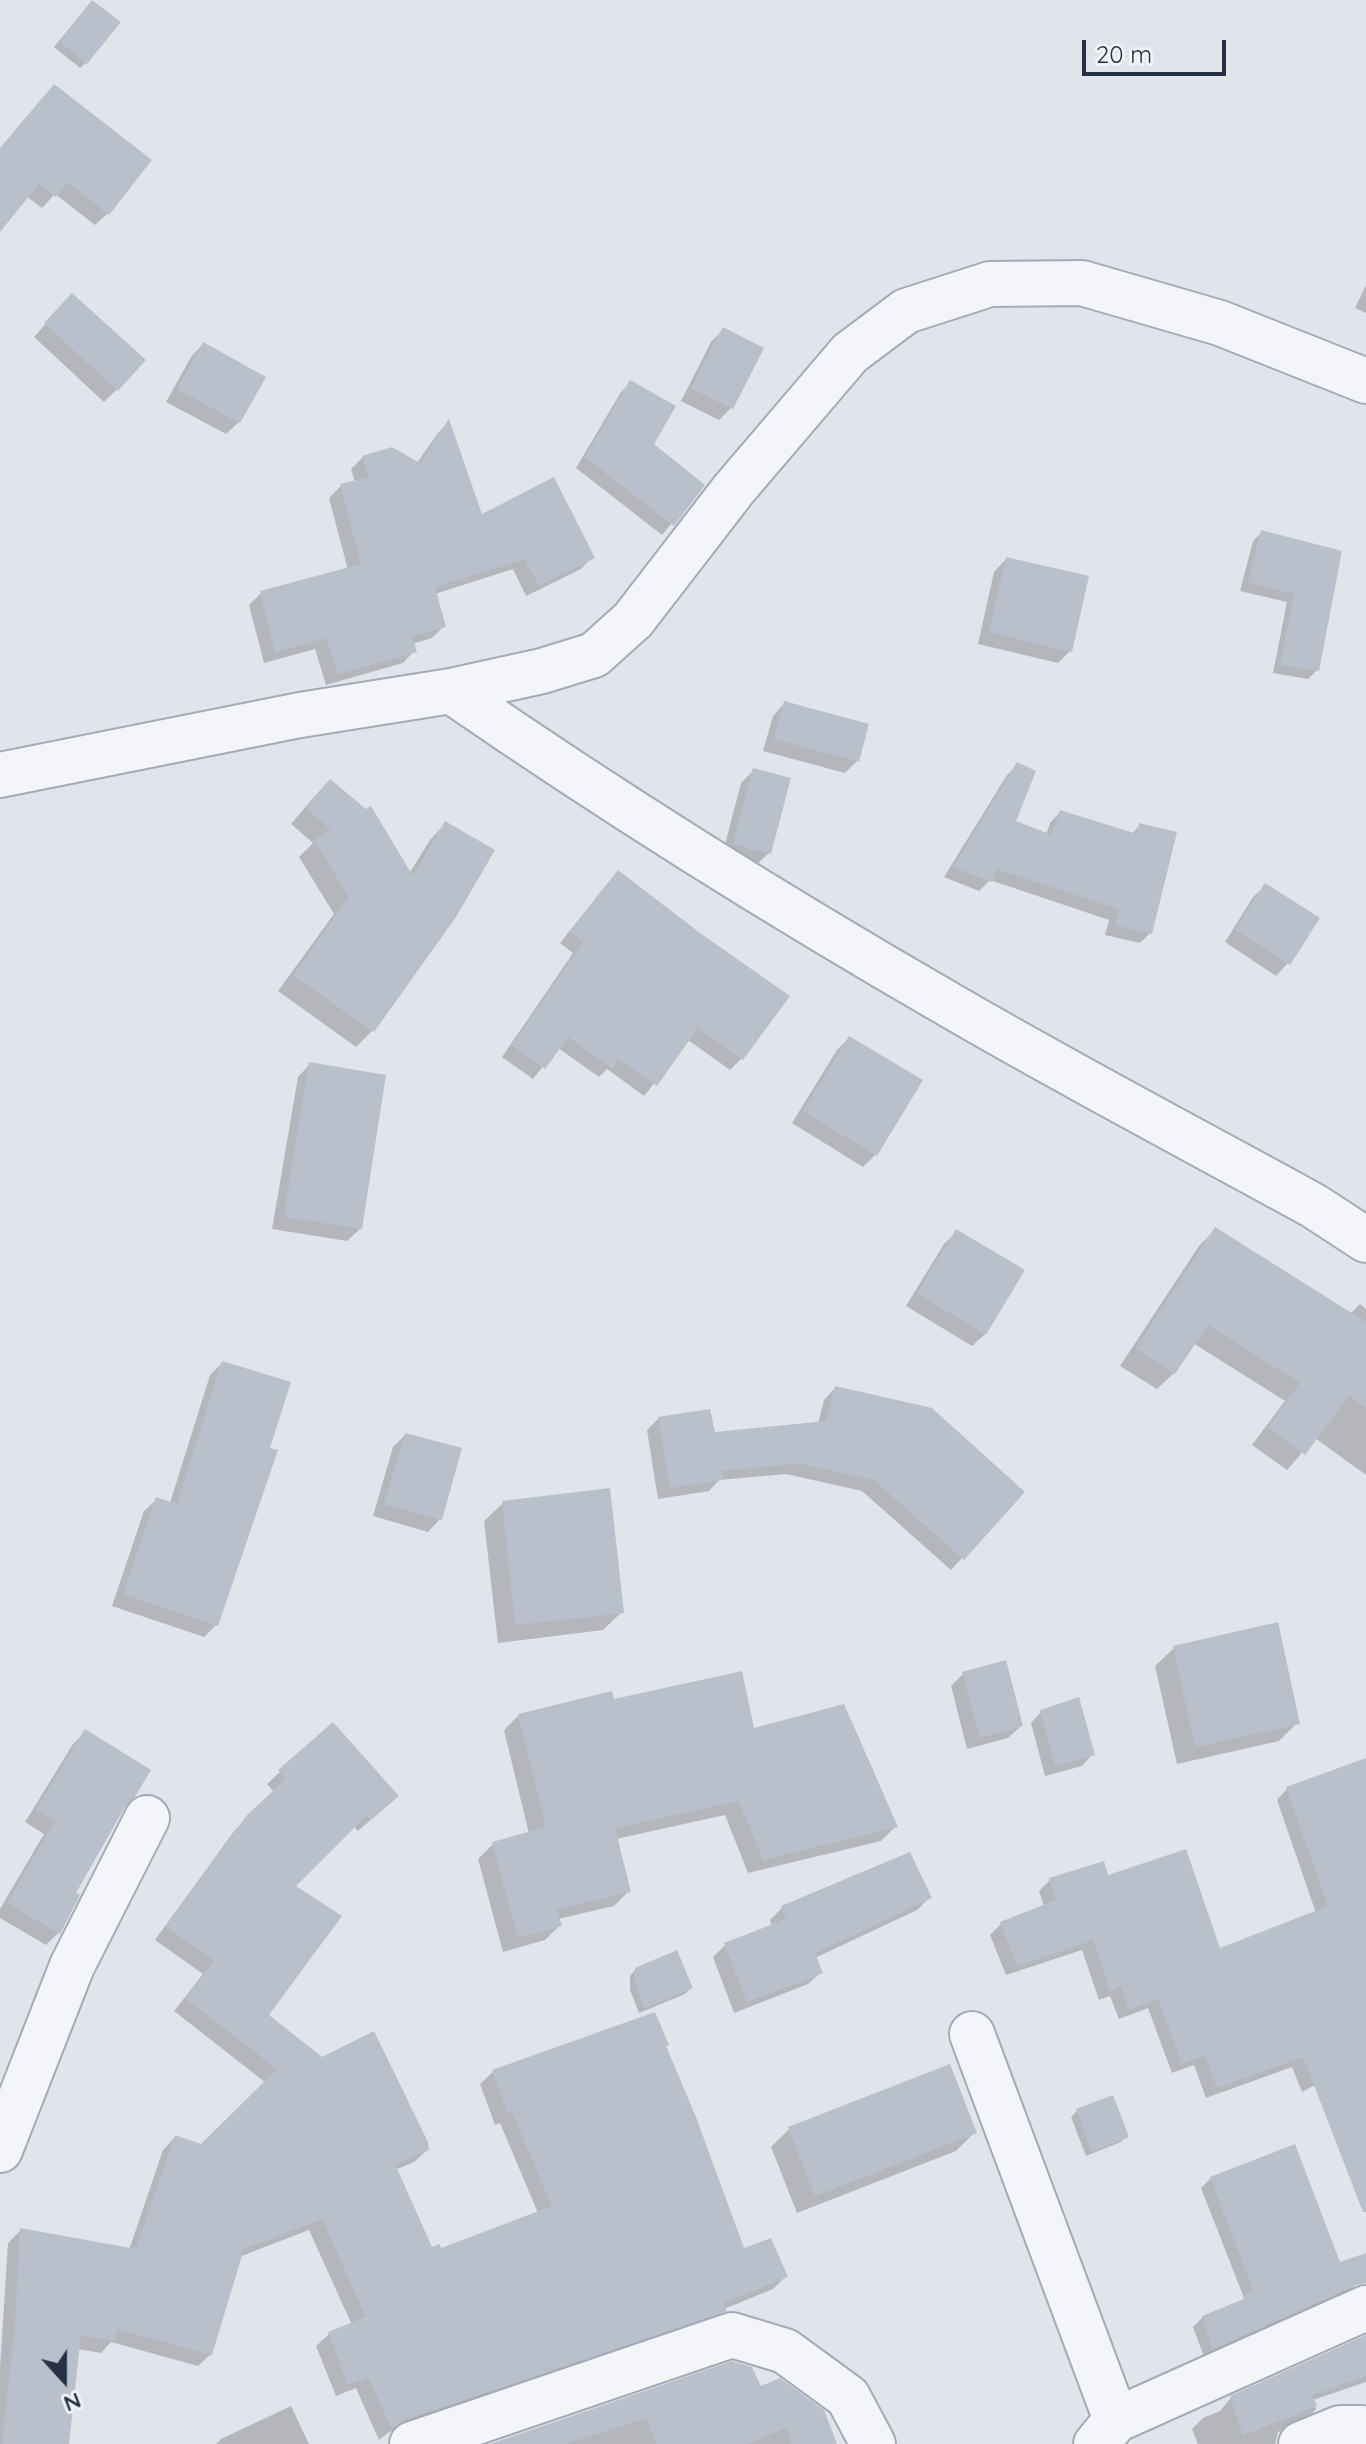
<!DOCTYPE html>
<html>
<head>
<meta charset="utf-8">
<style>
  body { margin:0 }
  #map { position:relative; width:1366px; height:2444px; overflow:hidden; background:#e1e4eb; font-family:Quicksand,sans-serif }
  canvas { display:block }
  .north { position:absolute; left:24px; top:2340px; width:80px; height:80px; -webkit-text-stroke:6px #f1f3f8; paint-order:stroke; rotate:159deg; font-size:22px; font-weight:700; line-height:32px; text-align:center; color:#273044 }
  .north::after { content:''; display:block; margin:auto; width:28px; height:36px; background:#273044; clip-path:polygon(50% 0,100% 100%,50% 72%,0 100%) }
  .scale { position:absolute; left:1082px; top:40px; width:144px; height:36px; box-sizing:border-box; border:4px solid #273044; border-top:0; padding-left:10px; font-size:24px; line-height:28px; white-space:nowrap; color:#273044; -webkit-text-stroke:6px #f1f3f8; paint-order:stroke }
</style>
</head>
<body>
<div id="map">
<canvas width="1366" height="2444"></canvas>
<div class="north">N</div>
<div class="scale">20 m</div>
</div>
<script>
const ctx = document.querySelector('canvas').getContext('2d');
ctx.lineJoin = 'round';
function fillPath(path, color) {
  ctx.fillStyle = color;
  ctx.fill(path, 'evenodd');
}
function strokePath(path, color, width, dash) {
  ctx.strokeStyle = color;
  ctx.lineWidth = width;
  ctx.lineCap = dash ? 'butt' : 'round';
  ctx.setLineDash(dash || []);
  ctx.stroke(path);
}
const shadow = new Path2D(`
  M 87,7 L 86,63 L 80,68 L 54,47 Z
  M 54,86 L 108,213 L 95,225 L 55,194 L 42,208 L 26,196 L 0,228 L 0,149 Z
  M 1366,285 L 1366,313 L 1355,308 Z
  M 60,308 L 117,389 L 104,402 L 34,337 Z
  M 723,330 L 731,408 L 719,420 L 681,401 L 711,342 Z
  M 203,344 L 239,422 L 226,434 L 166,402 L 191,357 Z
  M 631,382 L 652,445 L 702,486 L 662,535 L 576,468 L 621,392 Z
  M 448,422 L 481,517 L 592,557 L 581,569 L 526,596 L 513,569 L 435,594 L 444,626 L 432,638 L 412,644 L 414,651 L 403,663 L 326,685 L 315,649 L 264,663 L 249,605 L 261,593 L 348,570 L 329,498 L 341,486 L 355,482 L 351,469 L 363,457 L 417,463 L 438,433 Z
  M 1262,532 L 1340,552 L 1317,670 L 1308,679 L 1273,673 L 1287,602 L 1240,591 L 1253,541 Z
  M 1006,559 L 1070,651 L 1058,663 L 978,644 L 994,572 Z
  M 785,703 L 857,761 L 845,773 L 763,751 L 773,716 Z
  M 1018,764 L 1013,822 L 1046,835 L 1050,823 L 1060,812 L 1131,835 L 1140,825 L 1150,933 L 1140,943 L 1105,935 L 1109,920 L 990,880 L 979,891 L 944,877 L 1007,775 Z
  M 754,770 L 769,853 L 756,865 L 722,856 L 741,783 Z
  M 314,797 L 409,874 L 430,840 L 445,824 L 455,916 L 372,1031 L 356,1047 L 278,991 L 334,914 L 299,857 L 313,843 L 291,824 Z
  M 607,884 L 698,934 L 787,996 L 741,1059 L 730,1070 L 688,1040 L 644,1096 L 607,1069 L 599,1077 L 558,1048 L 533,1079 L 502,1057 L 573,953 L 560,943 Z
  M 1266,885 L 1288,963 L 1276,976 L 1225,942 L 1253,897 Z
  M 849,1038 L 876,1154 L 863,1167 L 792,1123 L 837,1050 Z
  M 310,1064 L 360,1229 L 347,1241 L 272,1229 L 298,1077 Z
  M 1216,1229 L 1350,1314 L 1360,1304 L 1366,1309 L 1366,1475 L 1315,1438 L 1287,1470 L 1252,1445 L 1285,1401 L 1193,1343 L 1174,1373 L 1157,1389 L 1120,1366 L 1199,1246 Z
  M 957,1231 L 985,1334 L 972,1346 L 906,1306 L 944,1244 Z
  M 222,1363 L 216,1625 L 204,1637 L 112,1606 L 144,1511 L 157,1499 L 170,1503 L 210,1375 Z
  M 835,1388 L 962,1558 L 951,1570 L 862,1491 L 786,1474 L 719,1480 L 709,1491 L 658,1499 L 647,1430 L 658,1419 L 713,1434 L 818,1424 L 824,1400 Z
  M 405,1435 L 440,1519 L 428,1532 L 373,1516 L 393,1447 Z
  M 503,1503 L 622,1612 L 603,1630 L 498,1643 L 484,1521 Z
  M 1174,1648 L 1297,1723 L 1279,1741 L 1177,1764 L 1155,1666 Z
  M 963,1674 L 1021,1726 L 1008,1738 L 967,1749 L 951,1686 Z
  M 612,1701 L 752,1730 L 896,1826 L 881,1841 L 748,1873 L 725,1815 L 616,1839 L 629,1891 L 614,1906 L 558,1919 L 560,1925 L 545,1940 L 503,1952 L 478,1859 L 493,1844 L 529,1834 L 504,1730 L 519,1715 Z
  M 1041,1712 L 1092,1755 L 1082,1766 L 1045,1776 L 1031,1723 Z
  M 85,1732 L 123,1805 L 73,1894 L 77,1896 L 58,1933 L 46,1945 L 0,1918 L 0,1909 L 44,1834 L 25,1822 L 73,1744 Z
  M 1366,1760 L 1366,2057 L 1302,2092 L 1292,2067 L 1206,2098 L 1194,2065 L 1172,2073 L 1148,2008 L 1119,2019 L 1110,1996 L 1099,2000 L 1082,1950 L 1006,1975 L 990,1935 L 1001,1924 L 1044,1906 L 1039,1891 L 1050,1880 L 1107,1878 L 1219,1950 L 1316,1913 L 1277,1800 L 1287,1789 Z
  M 280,1772 L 384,1808 L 358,1831 L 353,1826 L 293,1886 L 266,2015 L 427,2150 L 414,2162 L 395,2170 L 431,2249 L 440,2250 L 538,2213 L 500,2123 L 495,2125 L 480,2084 L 493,2072 L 664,2047 L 743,2251 L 785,2277 L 773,2289 L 724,2309 L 712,2323 L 389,2432 L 379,2440 L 356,2388 L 336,2396 L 316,2346 L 329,2334 L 352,2325 L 309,2230 L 239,2257 L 211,2354 L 198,2366 L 111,2342 L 101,2353 L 77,2349 L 67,2444 L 0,2444 L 0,2368 L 8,2243 L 21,2230 L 129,2250 L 163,2150 L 175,2137 L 202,2146 L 266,2083 L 174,2011 L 203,1974 L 155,1940 L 235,1830 L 274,1792 L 267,1784 Z
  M 929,1898 L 917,1910 L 815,1958 L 821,1972 L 808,1984 L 734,2013 L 713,1957 L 725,1945 L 772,1927 L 770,1920 L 782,1908 Z
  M 636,1969 L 691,1988 L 685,1994 L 639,2013 L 630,1990 L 630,1976 Z
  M 1077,2111 L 1126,2136 L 1121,2142 L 1086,2156 L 1071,2117 Z
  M 789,2129 L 974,2133 L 956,2151 L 797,2213 L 771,2147 Z
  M 1211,2178 L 1340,2267 L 1356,2284 L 1347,2294 L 1204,2357 L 1193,2327 L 1203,2317 L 1238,2304 L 1244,2298 L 1201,2188 Z
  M 1366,2338 L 1366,2382 L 1313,2400 L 1316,2409 L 1306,2420 L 1278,2432 L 1275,2444 L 1198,2444 L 1192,2429 L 1203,2418 L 1220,2411 L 1231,2398 Z
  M 760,2388 L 835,2444 L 496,2444 Z
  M 291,2406 L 309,2444 L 216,2444 L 221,2439 Z`);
const building = new Path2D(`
  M 92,0 L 121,22 L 87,64 L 59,41 Z
  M 54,84 L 152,160 L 109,215 L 68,182 L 56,197 L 39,184 L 0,232 L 0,148 Z
  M 72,293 L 146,360 L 118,391 L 44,323 Z
  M 723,327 L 764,348 L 733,409 L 691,388 Z
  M 203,342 L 266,377 L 240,423 L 177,389 Z
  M 630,380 L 676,406 L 654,444 L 705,485 L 674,526 L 585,457 Z
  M 449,419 L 482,514 L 554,477 L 595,558 L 539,586 L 525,559 L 435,587 L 446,627 L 412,636 L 417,652 L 338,674 L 326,638 L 275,652 L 260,591 L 361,564 L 340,484 L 369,477 L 362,456 L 392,447 L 420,463 Z
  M 1261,530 L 1342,551 L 1319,671 L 1280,665 L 1294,594 L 1248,582 Z
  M 1006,557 L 1089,576 L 1072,652 L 989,632 Z
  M 784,701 L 869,724 L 859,762 L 774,739 Z
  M 1017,762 L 1036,771 L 1016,821 L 1052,835 L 1060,810 L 1137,834 L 1139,823 L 1177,832 L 1152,934 L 1115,925 L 1119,909 L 997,869 L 992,882 L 953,867 Z
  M 753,768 L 791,778 L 771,854 L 733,844 Z
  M 330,779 L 366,809 L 371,806 L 413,876 L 445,821 L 495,850 L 456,917 L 374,1032 L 293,975 L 349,897 L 314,840 L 331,830 L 305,807 Z
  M 618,870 L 700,933 L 790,996 L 743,1060 L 698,1028 L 657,1086 L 618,1059 L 612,1068 L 568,1037 L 545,1069 L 512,1045 L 583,942 L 570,931 Z
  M 1265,883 L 1320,918 L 1290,965 L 1235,929 Z
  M 849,1036 L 923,1080 L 877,1156 L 803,1111 Z
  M 309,1062 L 386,1075 L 362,1229 L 284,1217 Z
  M 1215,1227 L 1366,1322 L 1366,1408 L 1349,1395 L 1305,1455 L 1268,1427 L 1300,1383 L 1208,1325 L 1175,1374 L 1136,1348 Z
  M 956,1229 L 1025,1270 L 986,1335 L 917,1293 Z
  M 222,1361 L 291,1382 L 270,1448 L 278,1450 L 218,1626 L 123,1594 L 156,1497 L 177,1504 Z
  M 835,1386 L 932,1408 L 1025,1492 L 964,1560 L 874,1480 L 798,1463 L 721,1471 L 723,1480 L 670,1488 L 658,1417 L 710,1409 L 715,1432 L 826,1421 Z
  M 405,1433 L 462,1448 L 442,1520 L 384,1504 Z
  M 610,1488 L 624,1613 L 515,1625 L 502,1501 Z
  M 1278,1622 L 1300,1724 L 1195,1747 L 1173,1646 Z
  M 1006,1660 L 1023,1726 L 980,1738 L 962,1672 Z
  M 742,1671 L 754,1728 L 844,1704 L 898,1827 L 763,1860 L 739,1801 L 615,1828 L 631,1892 L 557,1909 L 562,1926 L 518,1938 L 492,1842 L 546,1827 L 518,1714 L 612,1691 L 614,1699 Z
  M 1079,1697 L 1095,1755 L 1055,1766 L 1040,1710 Z
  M 333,1722 L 399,1796 L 371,1820 L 367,1815 L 296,1886 L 342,1916 L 269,2015 L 322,2057 L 374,2031 L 428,2142 L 429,2150 L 395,2164 L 432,2247 L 440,2244 L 441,2248 L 552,2206 L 512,2112 L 508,2113 L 492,2070 L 655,2012 L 669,2045 L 666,2046 L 696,2117 L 744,2248 L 771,2238 L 788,2277 L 723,2303 L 727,2311 L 404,2420 L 392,2429 L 368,2377 L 348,2385 L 328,2332 L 366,2317 L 322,2219 L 244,2249 L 212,2355 L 117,2329 L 115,2341 L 81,2335 L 69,2444 L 2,2444 L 15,2325 L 20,2228 L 136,2249 L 175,2135 L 201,2144 L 277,2069 L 185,1998 L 214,1961 L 166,1926 L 247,1815 L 286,1779 L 278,1770 Z
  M 85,1729 L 151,1770 L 135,1797 L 125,1807 L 76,1893 L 80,1895 L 60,1934 L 7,1903 L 55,1821 L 36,1809 Z
  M 1366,1758 L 1366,2212 L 1363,2212 L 1303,2057 L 1217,2088 L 1205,2055 L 1182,2064 L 1158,1999 L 1129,2010 L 1121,1986 L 1110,1991 L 1093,1940 L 1017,1966 L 1000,1922 L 1056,1900 L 1049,1878 L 1104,1861 L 1108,1875 L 1186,1849 L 1220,1948 L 1328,1906 L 1286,1787 Z
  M 910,1852 L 932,1898 L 815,1953 L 823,1973 L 747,2002 L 724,1943 L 786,1919 L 781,1906 Z
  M 677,1950 L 693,1988 L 645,2008 L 635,1983 L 635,1968 Z
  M 950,2064 L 977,2133 L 815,2196 L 788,2127 Z
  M 1113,2095 L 1129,2137 L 1092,2152 L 1076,2109 Z
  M 1295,2144 L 1340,2262 L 1366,2253 L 1366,2283 L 1356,2285 L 1213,2349 L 1202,2316 L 1244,2299 L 1243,2296 L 1254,2292 L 1210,2177 Z
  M 1366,2335 L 1366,2376 L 1312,2395 L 1317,2406 L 1243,2435 L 1230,2396 Z
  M 732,2361 L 752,2367 L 761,2386 L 780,2378 L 824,2410 L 837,2444 L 792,2444 L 786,2428 L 747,2444 L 657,2444 L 646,2418 L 565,2444 L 490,2444 Z`);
const minor = new Path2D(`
  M 451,691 C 612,802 778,906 948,1004 C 1068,1074 1192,1139 1314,1206 L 1366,1240
  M 0,775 L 300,715 L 451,691 L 542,671 L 594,655 L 633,620 L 734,489 L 850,353 L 906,311 L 990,284 L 1082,283 L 1220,323 L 1366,381
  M 972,2034 L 1116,2420
  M 0,2150 L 72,1966 L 147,1818
  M 412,2444 L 732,2335 L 785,2351 L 848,2397 L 873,2444
  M 1096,2444 L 1116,2420 L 1366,2308
  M 1301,2444 L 1340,2428 L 1361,2428 L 1366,2433`);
fillPath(shadow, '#0003');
fillPath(building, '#bac0cb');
strokePath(minor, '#a5aab6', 48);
strokePath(minor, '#f4f5f9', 44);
</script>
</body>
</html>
